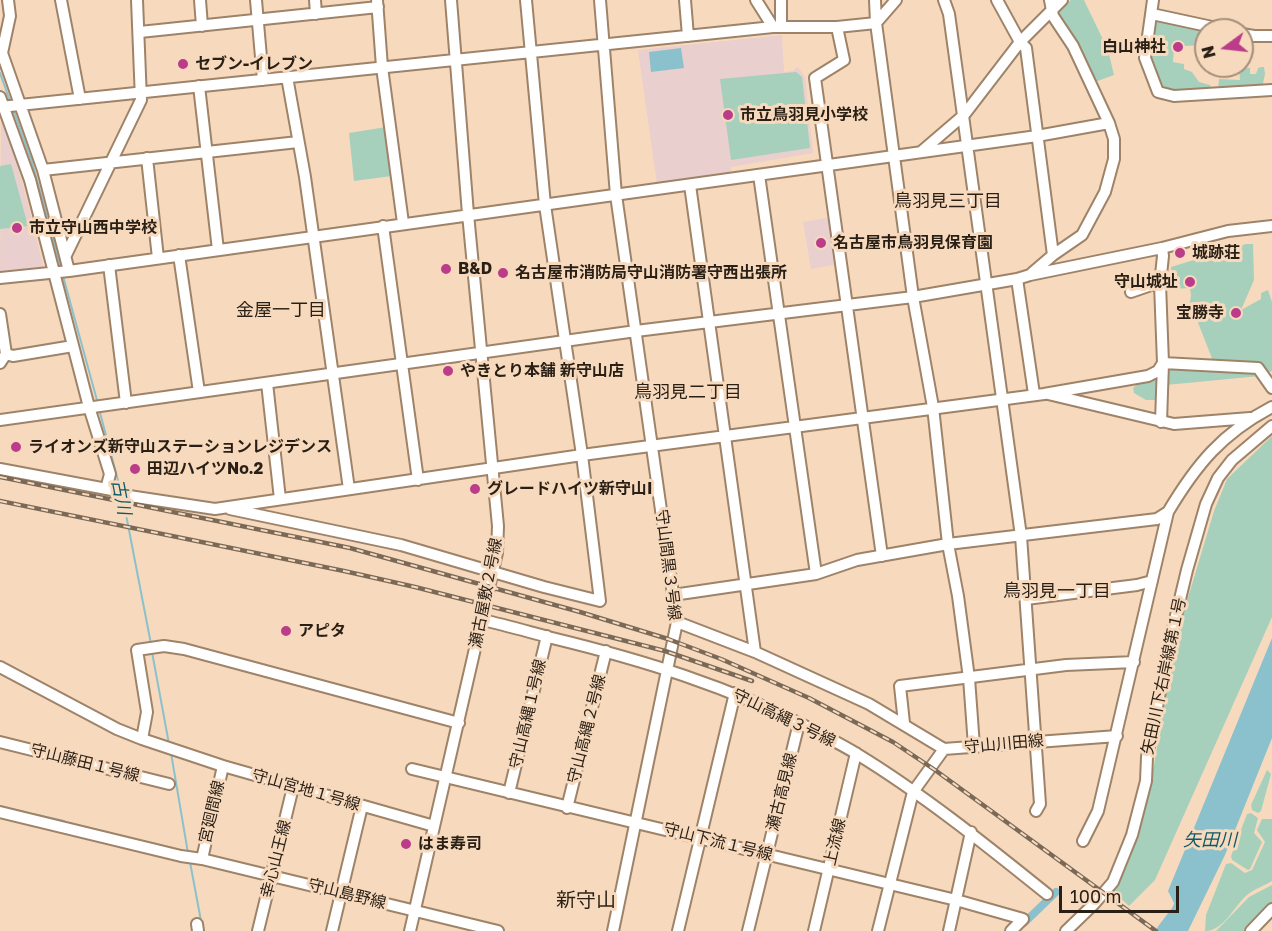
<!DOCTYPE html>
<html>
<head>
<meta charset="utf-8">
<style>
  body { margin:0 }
  #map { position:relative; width:1272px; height:931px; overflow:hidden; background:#f7dabe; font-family:"Golos Text",sans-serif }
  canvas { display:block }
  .north { position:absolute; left:1194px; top:18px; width:60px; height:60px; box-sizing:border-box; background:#f7dabe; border:2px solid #a58f7a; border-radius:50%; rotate:255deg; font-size:16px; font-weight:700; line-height:24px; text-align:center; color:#2a1f15 }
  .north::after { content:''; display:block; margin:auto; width:21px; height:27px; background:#bb3d8a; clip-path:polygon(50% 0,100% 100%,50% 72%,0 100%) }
  .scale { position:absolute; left:1059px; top:886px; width:120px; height:27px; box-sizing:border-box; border:3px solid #2a1f15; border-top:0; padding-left:8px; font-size:18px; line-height:21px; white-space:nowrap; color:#2a1f15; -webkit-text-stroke:4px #f7dabe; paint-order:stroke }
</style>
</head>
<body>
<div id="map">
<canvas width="1272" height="931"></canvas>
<div class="north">N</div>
<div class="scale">100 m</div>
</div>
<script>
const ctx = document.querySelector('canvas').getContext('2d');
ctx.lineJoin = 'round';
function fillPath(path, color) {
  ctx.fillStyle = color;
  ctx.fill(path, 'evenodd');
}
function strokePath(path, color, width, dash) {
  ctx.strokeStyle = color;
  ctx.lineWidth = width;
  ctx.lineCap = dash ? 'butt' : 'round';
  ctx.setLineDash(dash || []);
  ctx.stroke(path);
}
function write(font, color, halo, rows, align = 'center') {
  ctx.font = font + ' "Golos Text","Noto Sans JP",sans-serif';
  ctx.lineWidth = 6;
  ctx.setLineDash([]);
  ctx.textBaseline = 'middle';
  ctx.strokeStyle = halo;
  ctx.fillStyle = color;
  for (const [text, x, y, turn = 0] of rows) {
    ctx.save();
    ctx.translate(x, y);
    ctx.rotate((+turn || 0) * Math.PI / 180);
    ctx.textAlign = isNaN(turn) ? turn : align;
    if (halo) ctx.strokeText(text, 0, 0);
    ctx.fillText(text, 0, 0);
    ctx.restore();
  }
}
const education = new Path2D(`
  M 782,35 L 784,72 L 792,71 L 798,67 L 805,77 L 813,153 L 731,167 L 731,174 L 657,184 L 638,50 Z
  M 1,116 L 24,188 L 44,269 L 0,275 Z
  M 833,217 L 839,264 L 811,269 L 803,222 Z`);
const green = new Path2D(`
  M 1071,0 L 1084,0 L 1108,50 L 1114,75 L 1095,82 L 1056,11 Z
  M 1156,19 L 1206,30 L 1206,45 L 1185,46 L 1174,48 L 1173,62 L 1184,64 L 1184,69 L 1192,72 L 1199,82 L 1210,85 L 1212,90 L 1188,91 L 1164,88 L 1149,57 Z
  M 1261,67 L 1264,67 L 1265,74 L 1262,88 L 1218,90 L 1219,79 L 1240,80 L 1239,68 L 1250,68 L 1250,74 L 1256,74 L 1258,68 Z
  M 796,72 L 802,77 L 810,148 L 731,160 L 720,79 Z
  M 386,127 L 392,176 L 354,181 L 349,133 Z
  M 11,164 L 28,226 L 0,229 L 0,166 Z
  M 1246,244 L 1253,244 L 1254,280 L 1241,310 L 1261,299 L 1261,293 L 1268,290 L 1272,302 L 1272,371 L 1260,376 L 1166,385 L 1165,368 L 1213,361 L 1190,302 L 1191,296 L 1190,288 L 1172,289 L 1171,267 Z
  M 1159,374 L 1157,400 L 1146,400 L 1134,393 L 1133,388 L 1140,381 Z
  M 1272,436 L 1272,617 L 1155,880 L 1129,906 L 1113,891 L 1154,765 L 1175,641 L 1214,511 L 1227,479 Z
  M 1267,770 L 1271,774 L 1261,811 L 1258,813 L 1252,810 L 1251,805 Z
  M 1251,813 L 1258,818 L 1254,833 L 1262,842 L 1250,869 L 1248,870 L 1232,860 L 1231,856 L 1247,814 Z
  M 1262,819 L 1272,819 L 1272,881 C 1264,886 1254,889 1247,895 C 1234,906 1224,931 1205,931 L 1206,915 L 1226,864 L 1231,863 L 1245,873 L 1252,870 L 1265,842 L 1257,830 Z
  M 1272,885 L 1272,902 L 1247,931 L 1216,931 L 1249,897 Z`);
const water = new Path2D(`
  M 681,48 L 684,68 L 651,72 L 649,52 Z
  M 1272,638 L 1272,738 L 1225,855 L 1188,931 L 1169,931 L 1180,915 L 1168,891 Z`);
const stream = new Path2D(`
  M 0,73 L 10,101
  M 13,109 L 32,162 L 61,268
  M 63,276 L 98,404
  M 99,409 L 120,488
  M 123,499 L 151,644
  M 152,652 L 169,744
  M 171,753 L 188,853
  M 0,806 L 28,813
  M 33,814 L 64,821
  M 69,823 L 134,839
  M 143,841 L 172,848
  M 190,862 L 201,921`);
const canal = new Path2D(`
  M 1024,923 L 1056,892`);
const river = new Path2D(`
  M 1164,931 L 1179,911 L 1187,894`);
const minor = new Path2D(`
  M 8,0 L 10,16 L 2,53 L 43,170 L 69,271
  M 61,0 L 80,99
  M 200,0 L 202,26
  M 256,0 L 263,80
  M 315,0 L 316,14
  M 377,0 L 382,67 L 403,223
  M 600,0 L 616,195 L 677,622 L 613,931
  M 685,0 L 688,36
  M 756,0 L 773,27
  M 875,0 L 876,23 L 913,297 L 933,407 L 948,544 L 958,596 L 969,678 L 974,746
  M 944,0 L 949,14 L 1021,536 L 1040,804 L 1036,811
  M 997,0 L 1020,42 L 1026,48 L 1053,255
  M 1153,0 L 1145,58 L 1158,92 L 1174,96 L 1272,90
  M 1152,14 L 1226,30
  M 781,27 L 781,0
  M 837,27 L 844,60 L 815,78 L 882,556
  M 140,32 L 378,7
  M 1242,34 L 1254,36 L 1272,36
  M 287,77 L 305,177 L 349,489
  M 199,86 L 218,250
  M 0,97 L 30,180 L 89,407 L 110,474 L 106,489
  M 0,107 L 773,27 L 837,27 L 876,23 L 896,0
  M 922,151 L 964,115 L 1020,42 L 1062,0
  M 147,158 L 158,258
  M 43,170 L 298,142
  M 759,175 L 816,574
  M 690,185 L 755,652
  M 383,226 L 418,480
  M 66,255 L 141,100 L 137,0
  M 179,255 L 199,392
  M 109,265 L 126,403
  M 1032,273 L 1053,255 L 1082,235 L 1105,192 L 1114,159 L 1114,139 L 1109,123 L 1073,46 L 1053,16 L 1050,0
  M 0,278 L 69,271 L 1037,136 L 1109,123
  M 1017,279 L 1034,394
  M 1131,292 L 1160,282
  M 0,314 L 6,354 L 0,363
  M 6,354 L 13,356 L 73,346
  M 1163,363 L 1258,368 L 1272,388
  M 267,383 L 280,499
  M 1048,394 L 1174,424 L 1250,418
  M 0,420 L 636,331 L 913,297 L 1017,279 L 1030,275 L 1162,248 L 1228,231 L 1272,226
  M 1161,422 L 1163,363 L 1160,284 L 1163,256 L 1162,248
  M 0,469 L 112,490 L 129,496 L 215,509 L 582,455 L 1044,394 L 1148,376 L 1158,371 L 1163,363
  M 230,509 L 401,545 L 544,587 L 600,601 L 582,455 L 545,205 L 526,0
  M 673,595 L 816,574 L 857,560 L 948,544 L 1157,519 L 1168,512
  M 1026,599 L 1137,585 L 1152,581
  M 482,620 C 506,625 529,632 552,638 C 643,660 730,687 813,730 C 828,738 843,745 857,754 C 924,795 986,845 1047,894
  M 677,622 L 755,652 L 869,704 L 944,749
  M 0,667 L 117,729 L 142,739 L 223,766 L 434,826
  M 904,723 L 900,686 L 1066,665 L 1134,662
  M 142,739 L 147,712 L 137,650 L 164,646 L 184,649 L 459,723
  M 0,742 L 169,784
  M 412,769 L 956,900 L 1023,919 L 1011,931
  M 509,793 L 547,636
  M 567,808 L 606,651
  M 0,812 L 181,856 L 202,859 L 498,931
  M 1083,841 L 1098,811 L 1168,512 C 1196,465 1222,433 1272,407
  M 202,859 L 223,766
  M 197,924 L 198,931
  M 258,931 L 293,787
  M 332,931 L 362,806
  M 410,931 L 497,553 L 498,526 L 468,214 L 451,0
  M 678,931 L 735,693
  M 748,931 L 799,723
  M 814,931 L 856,753
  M 878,931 L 913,792 L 944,749 L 1117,736
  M 949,931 L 971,832
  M 1066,931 L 1093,905 L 1113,882 L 1132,835 L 1146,781 L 1147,757 L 1170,641 L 1187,570 L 1206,504 L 1218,478 L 1232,460 L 1272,426
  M 1251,931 L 1272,909`);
const rail = new Path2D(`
  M 0,477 L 350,548 L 580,612 L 668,639 L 721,659 L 809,698 L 893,742 L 935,770 L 1156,931
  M 0,501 L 344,571 L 415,587 L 665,651 L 752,681`);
const markers = [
  [1178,47,6,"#bb3d8a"],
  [183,64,6,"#bb3d8a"],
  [728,115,6,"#bb3d8a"],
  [17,228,6,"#bb3d8a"],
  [821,243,6,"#bb3d8a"],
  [1180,253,6,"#bb3d8a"],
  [446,269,6,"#bb3d8a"],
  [503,273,6,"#bb3d8a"],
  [1190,282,6,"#bb3d8a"],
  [1236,313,6,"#bb3d8a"],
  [448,371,6,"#bb3d8a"],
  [16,447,6,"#bb3d8a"],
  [135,469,6,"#bb3d8a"],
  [475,489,6,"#bb3d8a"],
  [286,631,6,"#bb3d8a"],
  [406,844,6,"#bb3d8a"]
];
const poiNames = [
  ["白山神社",1166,47,"right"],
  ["セブン-イレブン",195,64],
  ["市立鳥羽見小学校",740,115],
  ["市立守山西中学校",29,228],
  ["名古屋市鳥羽見保育園",833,243],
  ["城跡荘",1192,253],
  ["B&D",458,269],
  ["名古屋市消防局守山消防署守西出張所",515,273],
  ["守山城址",1178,282,"right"],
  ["宝勝寺",1224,313,"right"],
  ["やきとり本舗 新守山店",460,371],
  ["ライオンズ新守山ステーションレジデンス",28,447],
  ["田辺ハイツNo.2",147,469],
  ["グレードハイツ新守山I",487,489],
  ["アピタ",298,631],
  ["はま寿司",418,844]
];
const streetNames = [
  ["守山間黒３号線",668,565,83],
  ["瀬古屋敷２号線",486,593,-79],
  ["矢田川下右岸線第１号",1164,676,-78],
  ["守山高縄１号線",528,714,-77],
  ["守山高縄３号線",784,718,26],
  ["守山高縄２号線",587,729,-76],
  ["守山川田線",1004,744,-5],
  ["守山藤田１号線",85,763,14],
  ["守山宮地１号線",306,790,16],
  ["瀬古高見線",782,792,-76],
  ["宮廻間線",212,812,-77],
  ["守山下流１号線",718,842,14],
  ["上流線",835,842,-77],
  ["幸心山王線",276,859,-76],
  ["守山島野線",347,894,14]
];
const neighbourhoodNames = [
  ["鳥羽見三丁目",948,201],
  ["金屋一丁目",281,310],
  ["鳥羽見二丁目",688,392],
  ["鳥羽見一丁目",1057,591]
];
const waterNames = [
  ["古川",121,497,79],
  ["矢田川",1210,840]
];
const quarterNames = [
  ["新守山",586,901]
];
fillPath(education, '#e9cfcd');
fillPath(green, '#a6d0bb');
fillPath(water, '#8bc1cd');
strokePath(stream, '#8bc1cd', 2);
strokePath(canal, '#8bc1cd', 8);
strokePath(river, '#8bc1cd', 15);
strokePath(minor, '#9e8369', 14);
strokePath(minor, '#fff', 10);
strokePath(rail, '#7b6958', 4.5);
strokePath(rail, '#f7dabe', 2, [7]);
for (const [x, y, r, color] of markers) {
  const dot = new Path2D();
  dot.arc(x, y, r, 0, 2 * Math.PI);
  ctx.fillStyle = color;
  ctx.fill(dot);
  strokePath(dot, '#f7dabe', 2);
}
write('bold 16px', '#2a1f15', '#f7dabe', poiNames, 'left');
write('16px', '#2a1f15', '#f7dabe', streetNames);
write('18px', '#2a1f15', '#f7dabe', neighbourhoodNames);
write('italic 18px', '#0e5a67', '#f7dabe', waterNames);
write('20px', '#2a1f15', '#f7dabe', quarterNames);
</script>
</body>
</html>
